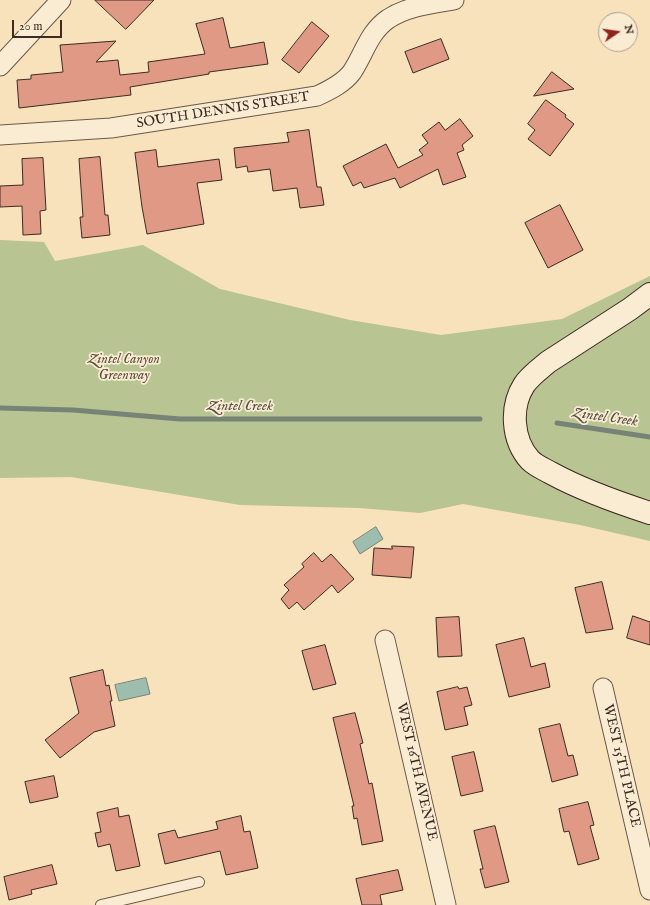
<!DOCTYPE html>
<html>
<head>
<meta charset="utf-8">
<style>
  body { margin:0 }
  #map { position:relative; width:650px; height:905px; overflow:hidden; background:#f7e2bc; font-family:"IM FELL English",serif }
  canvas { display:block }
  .north { position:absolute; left:598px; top:12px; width:40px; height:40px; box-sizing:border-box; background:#faecd3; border:1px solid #ae9e8c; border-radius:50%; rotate:77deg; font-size:11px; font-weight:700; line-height:16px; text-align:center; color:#3d2a22 }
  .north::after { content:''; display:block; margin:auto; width:14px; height:18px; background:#8f2418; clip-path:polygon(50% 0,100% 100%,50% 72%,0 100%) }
  .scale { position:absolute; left:12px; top:20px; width:50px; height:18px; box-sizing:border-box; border:2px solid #3d2a22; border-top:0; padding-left:5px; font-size:12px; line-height:14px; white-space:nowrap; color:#3d2a22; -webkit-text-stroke:3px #faecd3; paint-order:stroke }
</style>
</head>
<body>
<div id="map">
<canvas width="650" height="905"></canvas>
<div class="north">N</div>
<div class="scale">20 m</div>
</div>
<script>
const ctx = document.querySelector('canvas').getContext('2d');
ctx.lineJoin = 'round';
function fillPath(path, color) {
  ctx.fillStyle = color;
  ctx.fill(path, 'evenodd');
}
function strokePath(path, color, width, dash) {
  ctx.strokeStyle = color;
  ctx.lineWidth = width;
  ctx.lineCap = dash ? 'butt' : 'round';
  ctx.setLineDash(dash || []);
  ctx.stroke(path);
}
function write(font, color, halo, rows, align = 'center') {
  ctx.font = font + ' "IM FELL English",serif';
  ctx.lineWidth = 3.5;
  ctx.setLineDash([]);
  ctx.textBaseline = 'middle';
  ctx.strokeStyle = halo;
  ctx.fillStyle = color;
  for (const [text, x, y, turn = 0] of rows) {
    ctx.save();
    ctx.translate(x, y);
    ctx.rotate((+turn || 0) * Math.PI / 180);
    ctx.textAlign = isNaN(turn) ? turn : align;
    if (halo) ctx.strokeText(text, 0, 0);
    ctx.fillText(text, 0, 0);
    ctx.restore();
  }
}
const green = new Path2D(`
  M 0,240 L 44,242 L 55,261 L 143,245 L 220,289 L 350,320 L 441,335 L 562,319 L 650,276 L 650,541 L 580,525 L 463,504 L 420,513 L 359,508 L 240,505 L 71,477 L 0,478 Z`);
const water = new Path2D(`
  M 376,527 L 383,539 L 360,554 L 353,542 Z
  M 146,678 L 150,694 L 119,701 L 115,685 Z`);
const stream = new Path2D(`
  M 0,408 L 73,410 L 180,419 L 480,419
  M 557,423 L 650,437`);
const building = new Path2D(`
  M 95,0 L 154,0 L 126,29 Z
  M 223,18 L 230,48 L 264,42 L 268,64 L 209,72 L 209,74 L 130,87 L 131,95 L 19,108 L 17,80 L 31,79 L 31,75 L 63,72 L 60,45 L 116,41 L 96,62 L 118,60 L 120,75 L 149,72 L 148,62 L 205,54 L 196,24 Z
  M 312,22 L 329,36 L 299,73 L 282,60 Z
  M 441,39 L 449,59 L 413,73 L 405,52 Z
  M 552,72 L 574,89 L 534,96 Z
  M 546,100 L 566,115 L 565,117 L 574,124 L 550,156 L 528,139 L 535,130 L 528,124 Z
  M 460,119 L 473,136 L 462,145 L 464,150 L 457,153 L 466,177 L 443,185 L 438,169 L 400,188 L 395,178 L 364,188 L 361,182 L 353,186 L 343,166 L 386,144 L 398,168 L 423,155 L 419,150 L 428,143 L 422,135 L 439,122 L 445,130 Z
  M 309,130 L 317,187 L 321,187 L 324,205 L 300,208 L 297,188 L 273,191 L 270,169 L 248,172 L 247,166 L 236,168 L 234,148 L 289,142 L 287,133 Z
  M 156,150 L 158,167 L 219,159 L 222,180 L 197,183 L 204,224 L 147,234 L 142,207 L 135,153 Z
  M 100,157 L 105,215 L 108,215 L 110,235 L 82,238 L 80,217 L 83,217 L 79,159 Z
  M 43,158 L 46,210 L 40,211 L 41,234 L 23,235 L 22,206 L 0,207 L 0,186 L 23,185 L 22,159 Z
  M 560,205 L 583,250 L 548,268 L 525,223 Z
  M 392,546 L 414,547 L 411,578 L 372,575 L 374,548 L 392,549 Z
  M 314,553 L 322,562 L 331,554 L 354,579 L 338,593 L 332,585 L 304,610 L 297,602 L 289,609 L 281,599 L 289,590 L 284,585 L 304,567 L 302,564 Z
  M 602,582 L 613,629 L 586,633 L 575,588 Z
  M 633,616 L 650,622 L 650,645 L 627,638 Z
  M 459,617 L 462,656 L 438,657 L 436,618 Z
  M 524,638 L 531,667 L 545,663 L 550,687 L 509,697 L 496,645 Z
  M 325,645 L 336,684 L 313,690 L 302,651 Z
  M 103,670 L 106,686 L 109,685 L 112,701 L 110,701 L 115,726 L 94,732 L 60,758 L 45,740 L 79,713 L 70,678 Z
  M 458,687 L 459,689 L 467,687 L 472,705 L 464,707 L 468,725 L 445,730 L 437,692 Z
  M 355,713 L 363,743 L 360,744 L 369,784 L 372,783 L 383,841 L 362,845 L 357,818 L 354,819 L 352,806 L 354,806 L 333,718 Z
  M 560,724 L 568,756 L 573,755 L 578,775 L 552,782 L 539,729 Z
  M 474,752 L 483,791 L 461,796 L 452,757 Z
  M 54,776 L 58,797 L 30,803 L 25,782 Z
  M 588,802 L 594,825 L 590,826 L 599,859 L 578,865 L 569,831 L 564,832 L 559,809 Z
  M 118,808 L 119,817 L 129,815 L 140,866 L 116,871 L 110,844 L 98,847 L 95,833 L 101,832 L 97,813 Z
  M 241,816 L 244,832 L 250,831 L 258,868 L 226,875 L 220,851 L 165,864 L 158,834 L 175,830 L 178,838 L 218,829 L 216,822 Z
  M 495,826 L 509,882 L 485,888 L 480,869 L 483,869 L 474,831 Z
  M 52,865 L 57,884 L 31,890 L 32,894 L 9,900 L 4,877 Z
  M 398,870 L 403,890 L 380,895 L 382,905 L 362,905 L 356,879 Z`);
const lane = new Path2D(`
  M 101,905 L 199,882`);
const street = new Path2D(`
  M 0,66 L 61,0
  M 0,135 L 111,128 L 317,96 C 330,90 344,83 352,72 C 364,54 369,32 388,19 C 408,6 431,4 454,0
  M 385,640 L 446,905
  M 603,688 L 650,890`);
const secondary = new Path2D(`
  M 650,294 L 630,309 L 548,362 C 540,369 530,376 524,385 C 510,407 512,440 530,460 C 536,466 544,469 551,473 C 582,490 616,502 650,513`);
const streetNames = [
  ["SOUTH DENNIS STREET",223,111,-9],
  ["WEST 15TH PLACE",621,766,77],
  ["WEST 16TH AVENUE",416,772,77]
];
const parkNames = [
  ["Zintel Canyon",124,360],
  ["Greenway",124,376]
];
const waterNames = [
  ["Zintel Creek",240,407],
  ["Zintel Creek",605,418,8]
];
fillPath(green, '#b9c493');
fillPath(water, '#9dbeaf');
strokePath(water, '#778377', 1);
strokePath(stream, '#778377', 5);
fillPath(building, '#df9984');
strokePath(building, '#3d2a22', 1);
strokePath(lane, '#6c5848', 12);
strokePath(street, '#6c5848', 21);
strokePath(secondary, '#3d2a22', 24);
strokePath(lane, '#faecd3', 10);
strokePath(street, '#faecd3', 19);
strokePath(secondary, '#faecd3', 22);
write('14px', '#3d2a22', '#faecd3', streetNames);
write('italic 14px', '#5c503e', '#faecd3', parkNames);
write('italic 15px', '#554f45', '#faecd3', waterNames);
</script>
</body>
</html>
